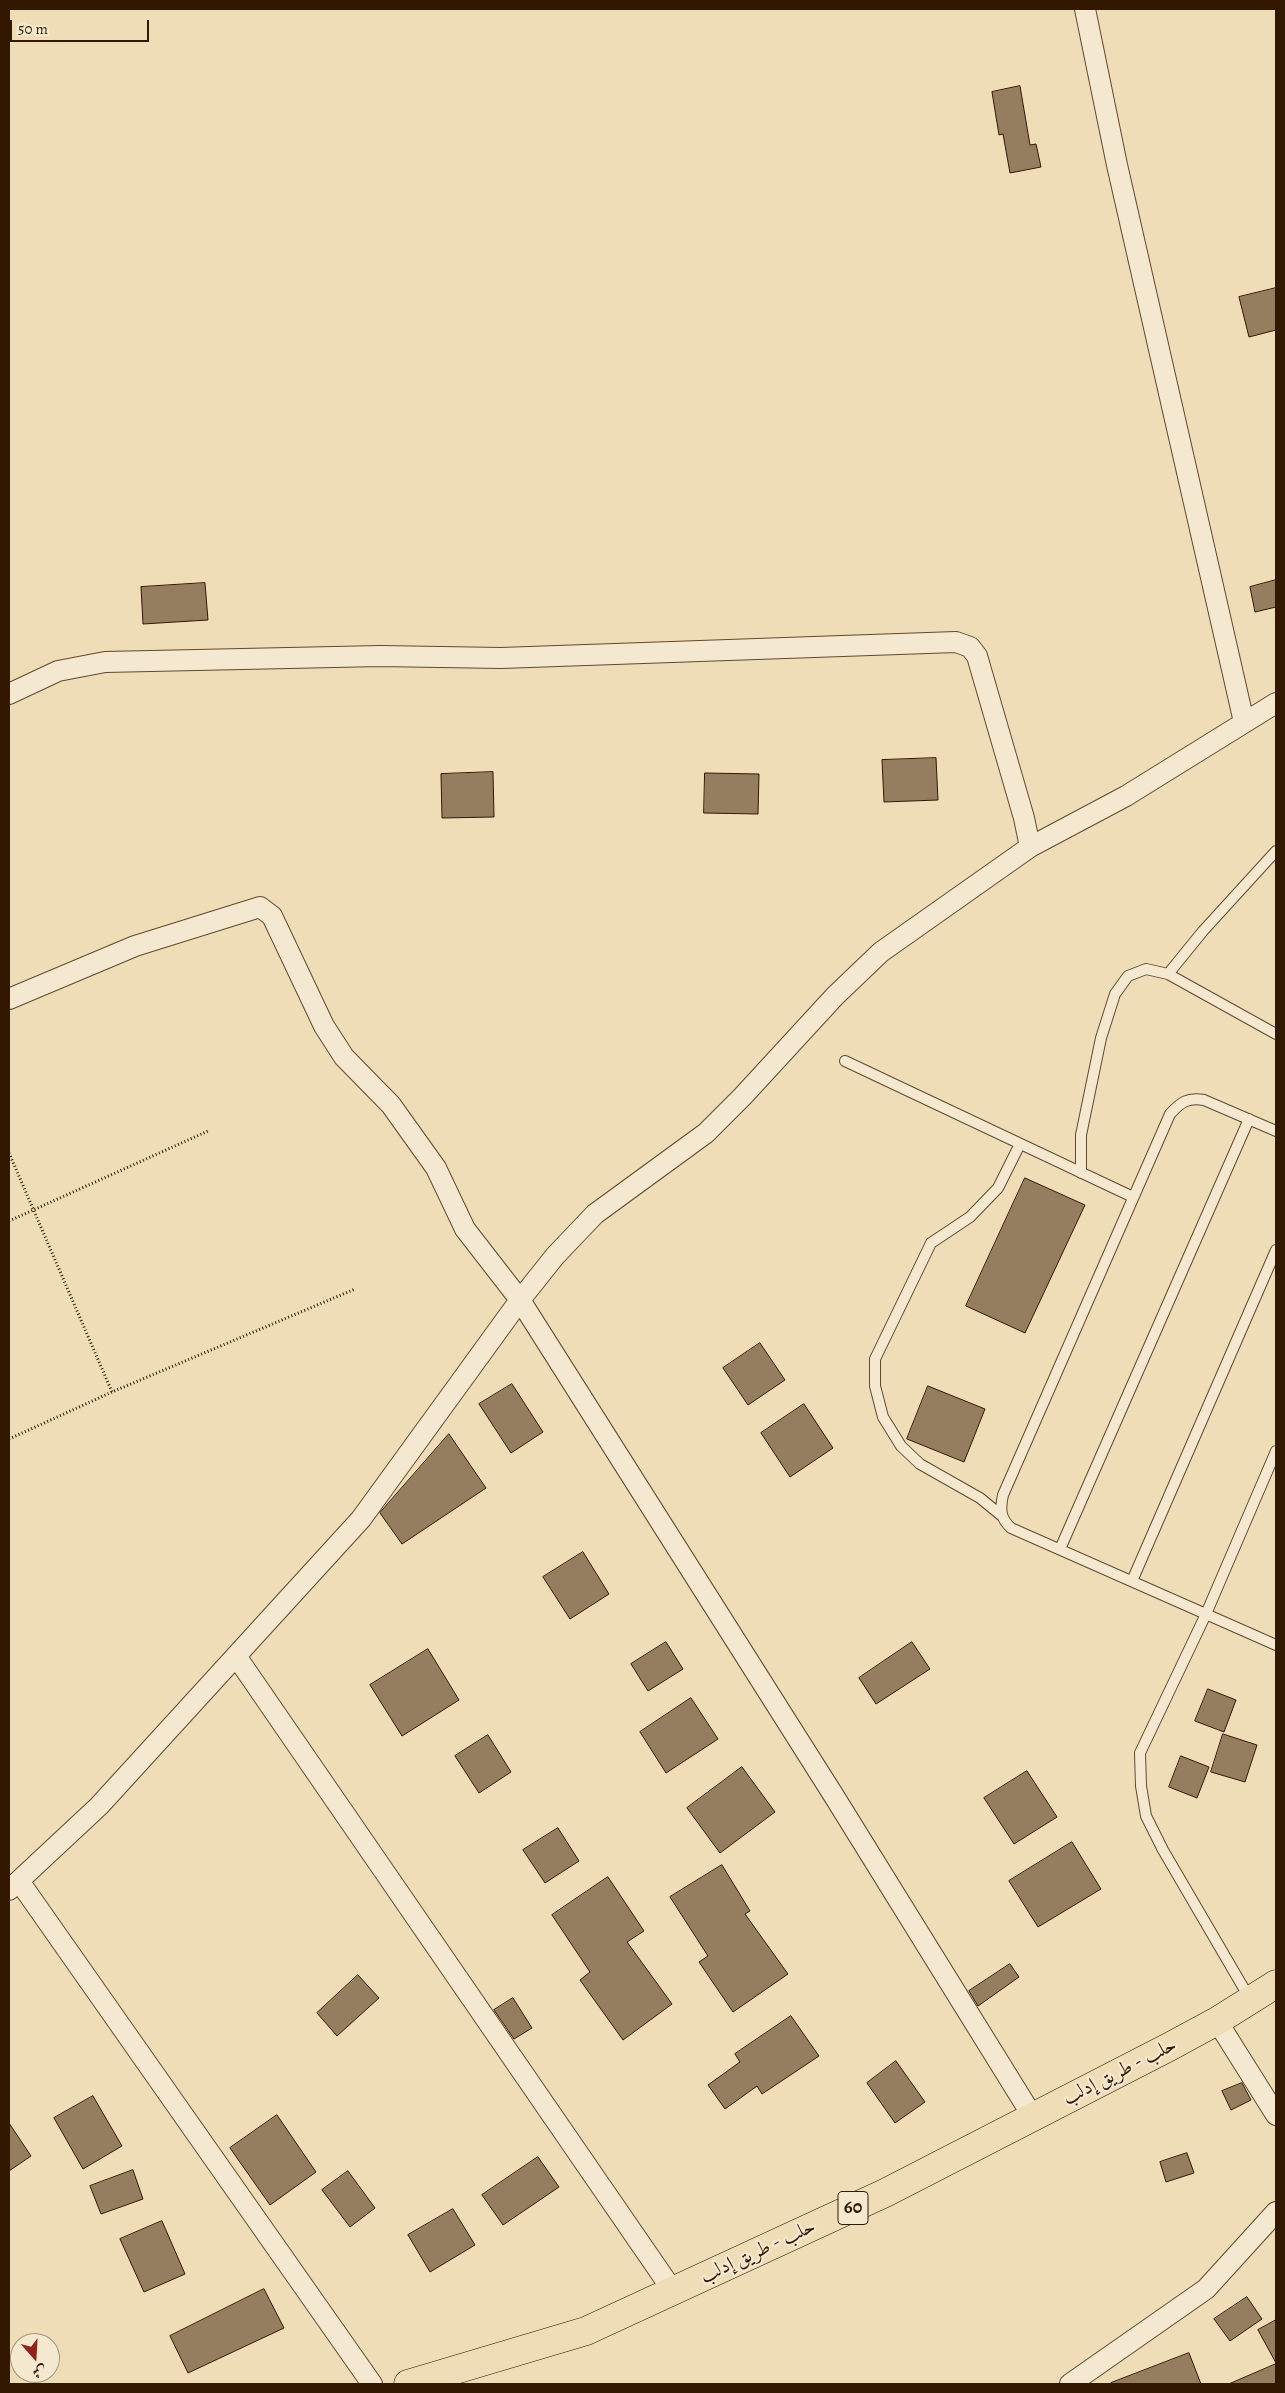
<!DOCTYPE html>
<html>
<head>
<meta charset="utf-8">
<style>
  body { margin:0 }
  #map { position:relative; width:1285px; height:2393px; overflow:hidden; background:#eeddb7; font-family:Alegreya,Amiri,serif }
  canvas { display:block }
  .frame { position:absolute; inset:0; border:10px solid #331800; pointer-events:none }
  .north { position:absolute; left:10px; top:2333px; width:50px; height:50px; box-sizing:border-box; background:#f4e9d0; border:1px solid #a7957d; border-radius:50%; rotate:161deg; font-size:14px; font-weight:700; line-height:20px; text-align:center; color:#331800 }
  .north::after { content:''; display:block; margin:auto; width:18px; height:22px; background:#8f2418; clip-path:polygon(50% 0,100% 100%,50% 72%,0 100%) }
  .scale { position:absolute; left:10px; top:20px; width:139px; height:22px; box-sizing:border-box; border:2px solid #331800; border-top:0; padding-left:6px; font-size:15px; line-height:18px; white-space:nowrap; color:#331800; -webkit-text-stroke:4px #f4e9d0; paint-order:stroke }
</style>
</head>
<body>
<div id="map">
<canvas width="1285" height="2393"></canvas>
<div class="frame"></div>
<div class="north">ش</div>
<div class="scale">50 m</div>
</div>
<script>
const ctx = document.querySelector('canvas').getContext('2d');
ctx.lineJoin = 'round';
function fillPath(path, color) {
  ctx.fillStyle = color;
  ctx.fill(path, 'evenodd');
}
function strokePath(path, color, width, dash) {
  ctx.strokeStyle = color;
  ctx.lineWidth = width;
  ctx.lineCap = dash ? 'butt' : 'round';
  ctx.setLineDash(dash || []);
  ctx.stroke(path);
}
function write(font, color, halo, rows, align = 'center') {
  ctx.font = font + ' Alegreya,Amiri,serif';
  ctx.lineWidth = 4.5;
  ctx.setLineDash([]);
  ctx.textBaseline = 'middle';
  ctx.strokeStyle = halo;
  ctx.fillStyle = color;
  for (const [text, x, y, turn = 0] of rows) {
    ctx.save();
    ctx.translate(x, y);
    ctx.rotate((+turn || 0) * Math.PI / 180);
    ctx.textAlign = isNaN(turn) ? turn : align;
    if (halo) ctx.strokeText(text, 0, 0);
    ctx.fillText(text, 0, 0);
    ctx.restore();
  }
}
const building = new Path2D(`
  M 1020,86 L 1030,145 L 1036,144 L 1041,167 L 1010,173 L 1003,134 L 999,135 L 992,92 Z
  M 1276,288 L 1276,330 L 1249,337 L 1239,297 Z
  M 1276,580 L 1276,607 L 1255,612 L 1250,587 Z
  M 205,583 L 208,620 L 143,624 L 141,587 Z
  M 936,758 L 938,800 L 884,802 L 882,760 Z
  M 493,772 L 494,817 L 442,818 L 441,774 Z
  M 705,773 L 759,774 L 758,814 L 704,813 Z
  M 1025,1178 L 1085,1205 L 1025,1333 L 966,1306 Z
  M 760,1343 L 785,1380 L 748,1405 L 723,1368 Z
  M 512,1384 L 543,1432 L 511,1453 L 479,1404 Z
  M 928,1386 L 985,1409 L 964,1462 L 907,1439 Z
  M 804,1404 L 833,1448 L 790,1477 L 761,1433 Z
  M 449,1434 L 486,1488 L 402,1544 L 380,1513 Z
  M 583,1552 L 609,1594 L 570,1619 L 543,1577 Z
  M 666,1642 L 683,1669 L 648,1691 L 631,1664 Z
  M 912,1642 L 930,1669 L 876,1704 L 859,1678 Z
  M 428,1649 L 459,1700 L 402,1736 L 370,1685 Z
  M 1208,1689 L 1236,1700 L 1224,1732 L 1195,1721 Z
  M 691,1698 L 718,1739 L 666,1773 L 640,1732 Z
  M 1223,1734 L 1257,1745 L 1245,1782 L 1211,1772 Z
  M 488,1735 L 511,1772 L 479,1793 L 455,1756 Z
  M 1181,1756 L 1209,1767 L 1197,1798 L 1169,1787 Z
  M 742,1767 L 775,1812 L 720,1853 L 687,1808 Z
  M 1027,1771 L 1057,1817 L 1014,1844 L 984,1798 Z
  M 558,1828 L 579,1861 L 545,1883 L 523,1850 Z
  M 1072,1842 L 1101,1889 L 1038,1927 L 1009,1881 Z
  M 722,1865 L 750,1911 L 745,1914 L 788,1974 L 733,2012 L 699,1962 L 708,1956 L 670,1897 Z
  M 608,1877 L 644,1931 L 627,1942 L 672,2004 L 623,2040 L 580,1980 L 590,1972 L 552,1915 Z
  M 1010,1964 L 1019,1977 L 978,2006 L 969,1991 Z
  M 358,1975 L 379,1998 L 337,2036 L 317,2013 Z
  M 513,1998 L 532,2028 L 514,2039 L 494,2010 Z
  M 791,2016 L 819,2056 L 762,2094 L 757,2086 L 725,2109 L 708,2085 L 740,2062 L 735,2054 Z
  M 896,2061 L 925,2102 L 895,2123 L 867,2083 Z
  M 1242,2083 L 1251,2100 L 1231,2110 L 1222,2091 Z
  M 93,2096 L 122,2146 L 83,2169 L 54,2118 Z
  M 277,2115 L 316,2172 L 270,2205 L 230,2148 Z
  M 9,2123 L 31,2156 L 9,2171 Z
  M 1187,2153 L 1194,2173 L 1166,2182 L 1160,2162 Z
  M 538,2157 L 559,2187 L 503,2225 L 482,2195 Z
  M 133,2170 L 143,2199 L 101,2214 L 90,2186 Z
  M 348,2171 L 375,2208 L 350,2227 L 322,2190 Z
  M 453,2209 L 475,2245 L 430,2272 L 408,2235 Z
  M 162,2221 L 185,2274 L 144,2292 L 120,2239 Z
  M 264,2289 L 284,2328 L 188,2373 L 170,2336 Z
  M 1247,2297 L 1262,2319 L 1230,2341 L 1214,2319 Z
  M 1276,2320 L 1276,2363 L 1258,2330 Z
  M 1189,2353 L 1201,2384 L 1111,2384 L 1111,2383 Z
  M 1276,2364 L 1276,2384 L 1229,2384 Z`);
const path = new Path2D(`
  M 9,1153 L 112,1392
  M 9,1221 L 208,1131
  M 9,1439 L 112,1392 L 355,1289`);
const lane = new Path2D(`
  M 1168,974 L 1203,931 L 1276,851
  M 845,1061 L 1133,1197
  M 1276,1131 L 1204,1100 C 1188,1097 1181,1102 1170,1114 L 1003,1495 C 1000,1509 1000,1518 1011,1528 L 1276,1645
  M 1081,1173 L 1081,1135 L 1101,1038 L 1115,994 L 1128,976 L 1146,969 L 1168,974 L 1276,1034
  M 1002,1516 L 980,1498 L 920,1464 L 901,1446 L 883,1417 L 875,1386 L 875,1359 L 931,1243 L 970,1217 L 998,1188 L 1020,1144
  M 1060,1549 L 1249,1119
  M 1132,1581 L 1276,1250
  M 1250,1999 L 1163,1850 L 1146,1816 L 1141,1786 L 1140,1753 L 1206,1614 L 1276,1451`);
const street = new Path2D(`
  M 1085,9 L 1117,165 L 1244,722
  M 9,694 L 58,671 L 105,662 L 380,656 L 501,658 L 956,642 L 970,647 L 977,656 L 1024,818 L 1030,847
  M 9,999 L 135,946 L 260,907 L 272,916 L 324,1026 L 344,1057 L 391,1105 L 436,1168 L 465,1229 L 520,1300 L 834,1796 L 1033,2117
  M 236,1656 L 673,2291
  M 19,1881 L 372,2384
  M 9,1890 L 99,1806 L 361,1519 L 520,1300 L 555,1256 L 595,1214 L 706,1133 L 743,1096 L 835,996 L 881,952 L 1030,847 L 1126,796 L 1276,703
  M 1217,2021 L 1276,2115
  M 1070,2384 L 1206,2289 L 1276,2212`);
const highway = new Path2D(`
  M 408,2384 L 586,2331 L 885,2193 L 1169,2047 L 1217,2021 L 1276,1984`);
const shields = [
  [853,2208,30]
];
const shieldNames = [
  ["60",853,2208]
];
const streetNames = [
  ["حلب - طريق إدلب",1120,2072,-27],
  ["حلب - طريق إدلب",758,2252,-25]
];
fillPath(building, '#947e5f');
strokePath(building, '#331800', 1);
strokePath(lane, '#62492e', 12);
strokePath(street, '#62492e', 22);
strokePath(highway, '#331800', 29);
strokePath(path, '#331800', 3, [1, 2.5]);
strokePath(lane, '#f4e9d0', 10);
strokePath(street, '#f4e9d0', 20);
strokePath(highway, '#eeddb7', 28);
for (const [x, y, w] of shields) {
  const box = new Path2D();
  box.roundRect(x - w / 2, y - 16.5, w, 33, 4);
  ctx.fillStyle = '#f4e9d0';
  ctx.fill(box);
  strokePath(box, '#331800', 1);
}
write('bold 19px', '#331800', null, shieldNames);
write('20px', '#331800', '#f4e9d0', streetNames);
</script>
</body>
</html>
